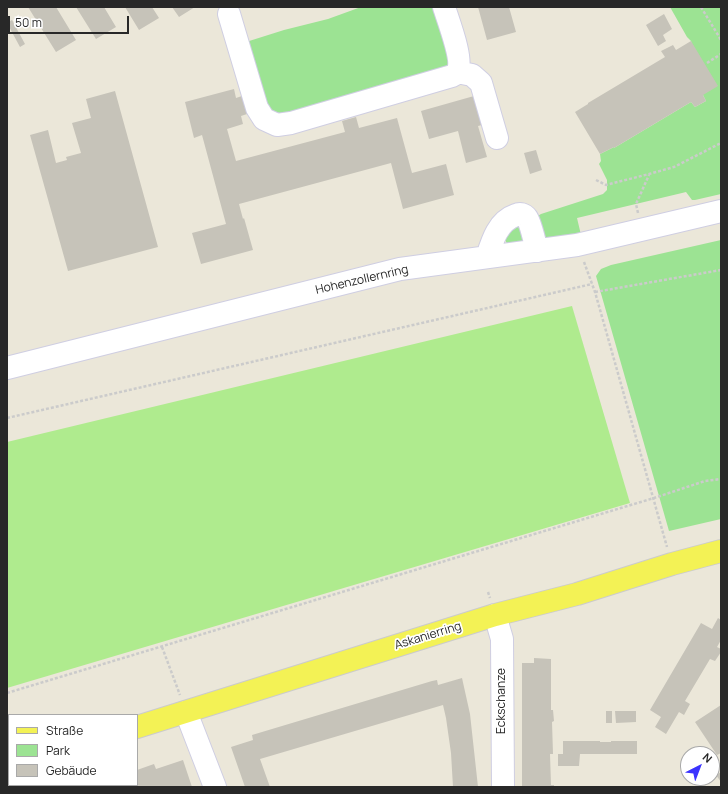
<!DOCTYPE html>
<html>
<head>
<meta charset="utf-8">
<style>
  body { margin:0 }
  #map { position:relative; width:728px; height:794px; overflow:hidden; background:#ebe7d9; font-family:Manrope,sans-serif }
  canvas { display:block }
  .frame { position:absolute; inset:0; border:8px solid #282828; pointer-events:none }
  .legend { position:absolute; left:8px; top:714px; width:130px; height:72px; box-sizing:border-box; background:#fff; border:1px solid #a9a9a9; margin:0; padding:5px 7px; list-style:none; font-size:12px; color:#282828 }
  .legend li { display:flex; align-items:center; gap:8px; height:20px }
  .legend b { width:20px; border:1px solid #a9a9a9 }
  .north { position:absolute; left:680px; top:746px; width:40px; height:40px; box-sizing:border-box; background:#fff; border:1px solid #a9a9a9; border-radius:50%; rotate:42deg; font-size:11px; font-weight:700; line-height:16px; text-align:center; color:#282828 }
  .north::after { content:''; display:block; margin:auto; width:14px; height:18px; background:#3b33fe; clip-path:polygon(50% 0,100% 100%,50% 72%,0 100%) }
  .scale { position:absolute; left:8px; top:16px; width:121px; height:18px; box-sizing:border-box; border:2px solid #282828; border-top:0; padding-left:5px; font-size:12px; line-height:14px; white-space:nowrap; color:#282828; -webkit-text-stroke:3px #fff; paint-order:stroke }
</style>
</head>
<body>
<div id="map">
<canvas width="728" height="794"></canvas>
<div class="frame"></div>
<ul class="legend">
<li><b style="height:5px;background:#f3f255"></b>Straße</li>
<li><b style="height:11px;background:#9ce393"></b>Park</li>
<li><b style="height:11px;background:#c6c3b9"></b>Gebäude</li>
</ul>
<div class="north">N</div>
<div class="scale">50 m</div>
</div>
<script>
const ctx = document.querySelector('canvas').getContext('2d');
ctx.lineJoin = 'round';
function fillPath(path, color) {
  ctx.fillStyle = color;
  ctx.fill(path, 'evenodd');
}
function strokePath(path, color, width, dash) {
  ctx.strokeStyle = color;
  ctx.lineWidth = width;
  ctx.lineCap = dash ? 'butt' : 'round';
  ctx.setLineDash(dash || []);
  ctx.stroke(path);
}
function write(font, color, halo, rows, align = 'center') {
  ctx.font = font + ' Manrope,sans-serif';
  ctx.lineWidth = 3.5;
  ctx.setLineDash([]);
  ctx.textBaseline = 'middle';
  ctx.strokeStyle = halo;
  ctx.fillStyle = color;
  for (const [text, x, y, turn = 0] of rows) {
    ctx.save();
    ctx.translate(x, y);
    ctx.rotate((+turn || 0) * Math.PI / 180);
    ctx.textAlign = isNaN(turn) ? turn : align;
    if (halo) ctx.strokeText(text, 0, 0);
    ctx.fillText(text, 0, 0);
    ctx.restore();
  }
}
const green = new Path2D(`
  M 361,7 L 438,7 L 450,67 L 278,115 L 267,108 L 246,42 L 284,30 L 328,19 Z
  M 670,7 L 721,7 L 721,194 L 695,200 L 692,200 L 686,192 L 682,193 L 577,218 L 581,235 L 543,240 L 536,217 L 541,214 L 603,194 L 607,190 L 607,180 L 599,164 L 601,161 L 600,154 L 614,147 L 614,148 L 691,102 L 695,107 L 706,101 L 703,95 L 691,41 L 687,37 Z
  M 520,224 L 528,242 L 508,245 L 505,240 L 507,233 Z
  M 721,240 L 721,519 L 669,531 L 596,276 L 601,269 L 611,265 Z`);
const pitch = new Path2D(`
  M 572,306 L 630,503 L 7,688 L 7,442 Z`);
const building = new Path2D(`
  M 28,7 L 56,7 L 76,40 L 56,52 Z
  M 76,7 L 104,7 L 116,27 L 96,39 Z
  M 125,7 L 152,7 L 159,18 L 139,30 Z
  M 172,7 L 195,7 L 179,17 Z
  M 478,7 L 509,7 L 516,32 L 487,40 Z
  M 664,14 L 672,29 L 663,35 L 666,41 L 658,46 L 646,25 Z
  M 12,20 L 25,44 L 20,47 L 7,23 Z
  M 691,41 L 718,86 L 703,95 L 706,101 L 695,107 L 691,102 L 614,148 L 614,147 L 600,154 L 575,112 L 588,104 L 588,103 L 665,57 L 661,51 L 673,45 L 676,50 Z
  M 234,89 L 236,98 L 242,96 L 247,114 L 241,116 L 243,124 L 227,129 L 236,161 L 345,132 L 342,121 L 356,117 L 359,128 L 397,118 L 412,173 L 446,164 L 454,195 L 403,209 L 391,163 L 239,204 L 243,219 L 244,218 L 253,250 L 201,264 L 192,233 L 226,224 L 202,135 L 194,138 L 185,102 Z
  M 115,91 L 158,247 L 68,271 L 30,135 L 48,130 L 56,163 L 67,160 L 66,157 L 81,153 L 72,123 L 91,118 L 86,99 Z
  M 474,96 L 482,125 L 478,126 L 487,157 L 466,163 L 458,131 L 429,139 L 421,111 Z
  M 536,150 L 542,170 L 530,174 L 524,153 Z
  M 718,618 L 721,620 L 721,640 L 717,647 L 721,649 L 721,652 L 715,661 L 710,659 L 685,701 L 690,704 L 684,715 L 679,712 L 666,734 L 655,727 L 661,717 L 650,710 L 701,623 L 712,629 Z
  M 534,658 L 551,659 L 551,710 L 553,710 L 554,721 L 552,722 L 553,754 L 550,754 L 551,785 L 554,785 L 554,787 L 522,787 L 522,663 L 534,663 Z
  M 462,678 L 470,714 L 478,787 L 453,787 L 451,753 L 446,718 L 443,705 L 260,759 L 270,787 L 245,787 L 231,747 L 253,740 L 252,735 L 432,681 L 437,680 L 438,685 Z
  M 721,705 L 721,753 L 717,755 L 695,722 Z
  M 606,711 L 612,711 L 612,723 L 606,723 Z
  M 615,711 L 636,711 L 636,722 L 616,723 Z
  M 563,741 L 600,741 L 600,742 L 611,742 L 611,741 L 637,741 L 637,754 L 580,754 L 579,766 L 558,766 L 558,754 L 563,754 Z
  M 183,760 L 192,787 L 81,787 L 86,785 L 137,785 L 137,770 L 154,764 L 156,769 Z
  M 721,772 L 721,782 L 716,775 Z`);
const path = new Path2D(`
  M 701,7 L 721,40
  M 707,63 L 721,54
  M 596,180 L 606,185 L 649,174 L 674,167 L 721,143
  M 638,213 L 636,204 L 649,175
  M 584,262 L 595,292 L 667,547
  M 595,292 L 721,270
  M 7,418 L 592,284
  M 488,592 L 490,598
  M 162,647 L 180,695
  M 7,693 L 654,498 L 705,481 L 721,479`);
const minor = new Path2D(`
  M 229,14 L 257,108 L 264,119 L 277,125 L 291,123 L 452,76 C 454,75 456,74 457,72 C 464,61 448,20 444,7
  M 457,72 L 472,75 L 481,83 L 497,138
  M 487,257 C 492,241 498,221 516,215 C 520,213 524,214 527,218 C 531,224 535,243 537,251
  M 7,368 L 400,269 L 577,245 L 721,211
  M 495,615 L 502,639 L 503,787
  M 186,712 L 215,787`);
const major = new Path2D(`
  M 137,727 L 495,615 L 577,594 L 672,564 L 721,551
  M 7,768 L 9,767`);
const streetNames = [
  ["Hohenzollernring",362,280,-13],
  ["Askanierring",428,636,-17],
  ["Eckschanze",502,701,-90]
];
fillPath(green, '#9ce393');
fillPath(pitch, '#afeb8e');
fillPath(building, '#c6c3b9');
strokePath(minor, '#cfcee2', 24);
strokePath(major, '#cbcbcb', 24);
strokePath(path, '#cbcbcb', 2.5, [3, 2]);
strokePath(minor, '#fff', 22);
strokePath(major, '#f3f255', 22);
write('12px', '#282828', '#fff', streetNames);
</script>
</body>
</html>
